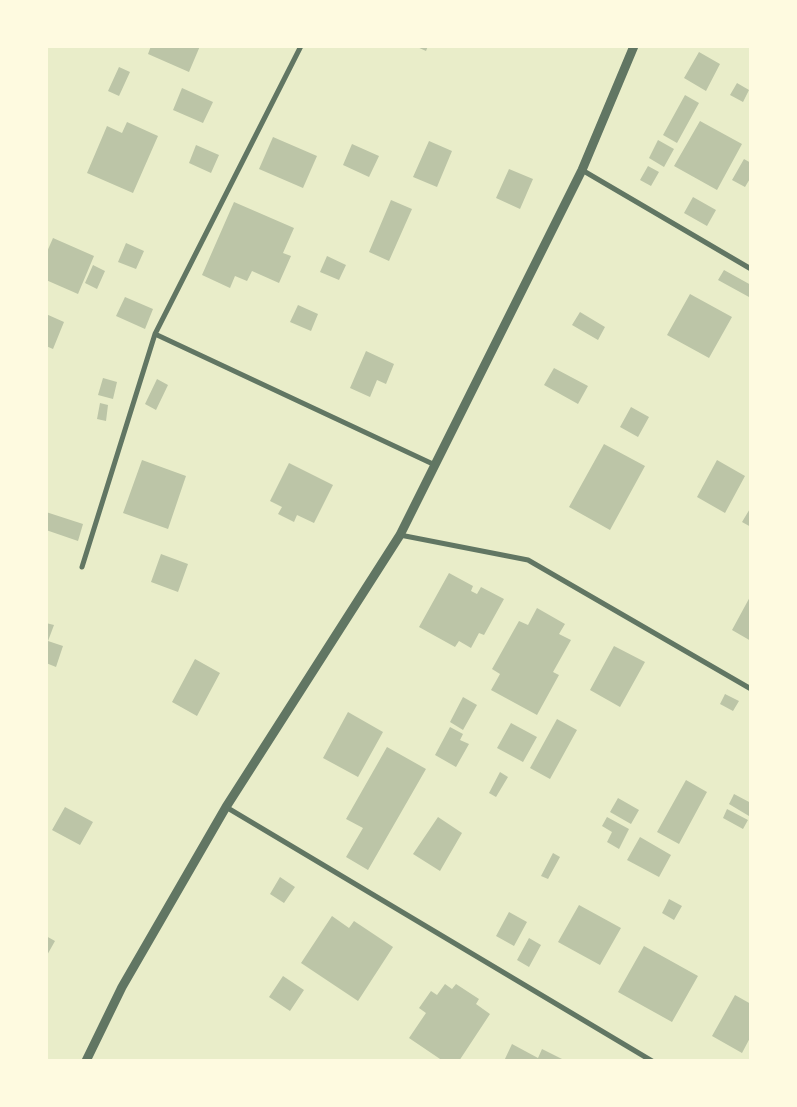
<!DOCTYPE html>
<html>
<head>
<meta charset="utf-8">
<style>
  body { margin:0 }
  #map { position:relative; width:797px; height:1107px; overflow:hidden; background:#e9edc9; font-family:"Sofia Sans Condensed",sans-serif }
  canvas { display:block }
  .frame { position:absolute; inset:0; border:48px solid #fefae0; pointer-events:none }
</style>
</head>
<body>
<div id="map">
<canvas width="797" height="1107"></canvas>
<div class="frame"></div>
</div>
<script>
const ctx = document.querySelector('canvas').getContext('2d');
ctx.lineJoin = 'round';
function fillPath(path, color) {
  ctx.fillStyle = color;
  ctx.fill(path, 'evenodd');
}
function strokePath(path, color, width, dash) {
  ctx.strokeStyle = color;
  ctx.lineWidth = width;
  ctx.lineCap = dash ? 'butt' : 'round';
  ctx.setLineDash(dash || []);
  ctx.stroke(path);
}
const building = new Path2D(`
  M 151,46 L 200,46 L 189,72 L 148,54 Z
  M 415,46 L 428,46 L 426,51 Z
  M 699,52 L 720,64 L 706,91 L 684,78 Z
  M 119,67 L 130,72 L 119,96 L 108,91 Z
  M 737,83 L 749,90 L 743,102 L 730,95 Z
  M 182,88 L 213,102 L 203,123 L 173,110 Z
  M 685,95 L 699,103 L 677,143 L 663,135 Z
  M 700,121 L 742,144 L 717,190 L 674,166 Z
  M 127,122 L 158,136 L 133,193 L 87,173 L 107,126 L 122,133 Z
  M 273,137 L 317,156 L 303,188 L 259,169 Z
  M 658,140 L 674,149 L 664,167 L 649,158 Z
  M 429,141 L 452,151 L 437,187 L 413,177 Z
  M 352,144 L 379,156 L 369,177 L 343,165 Z
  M 196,145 L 219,155 L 211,173 L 189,163 Z
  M 744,159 L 751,163 L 751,177 L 745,187 L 732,180 Z
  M 648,166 L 659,172 L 651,186 L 640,180 Z
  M 509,169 L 533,179 L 520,209 L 496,198 Z
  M 693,197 L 716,210 L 707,226 L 684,213 Z
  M 391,200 L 412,209 L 389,261 L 369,252 Z
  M 234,202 L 294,228 L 283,253 L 291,256 L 279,283 L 252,271 L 247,281 L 235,276 L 230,288 L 202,275 Z
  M 53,238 L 94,256 L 78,294 L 46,280 L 46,254 Z
  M 126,243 L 144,251 L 136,269 L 118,262 Z
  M 327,256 L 346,265 L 339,280 L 320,272 Z
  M 93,265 L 105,271 L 97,289 L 85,283 Z
  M 724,270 L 751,285 L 749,297 L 718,280 Z
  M 690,294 L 732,317 L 709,358 L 667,335 Z
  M 125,297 L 153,309 L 145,329 L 116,316 Z
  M 298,305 L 318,314 L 311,331 L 290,322 Z
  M 580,312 L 605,327 L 598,340 L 572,325 Z
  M 46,314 L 64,322 L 53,349 L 46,346 Z
  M 366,351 L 394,364 L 386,384 L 377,380 L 370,397 L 350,388 Z
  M 554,368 L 588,386 L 578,404 L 544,385 Z
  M 103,378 L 117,382 L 113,399 L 98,395 Z
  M 157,379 L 168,385 L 156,410 L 145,404 Z
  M 100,403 L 108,405 L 106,421 L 97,419 Z
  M 631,407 L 649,417 L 638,437 L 620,427 Z
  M 604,444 L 645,466 L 610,530 L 569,507 Z
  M 142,460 L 186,476 L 168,529 L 123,513 Z
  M 717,460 L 745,476 L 725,513 L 697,497 Z
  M 289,463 L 333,485 L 314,523 L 297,515 L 294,522 L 278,514 L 282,507 L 270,501 Z
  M 751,507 L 751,527 L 742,522 Z
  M 46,512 L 83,524 L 78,541 L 46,530 Z
  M 161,554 L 188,564 L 178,592 L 151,582 Z
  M 449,573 L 473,586 L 471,591 L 477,594 L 481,587 L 504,599 L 484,635 L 479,633 L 471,648 L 459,641 L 455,647 L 419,627 Z
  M 751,595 L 751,641 L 732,630 Z
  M 537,608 L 565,624 L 559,634 L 571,640 L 553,672 L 559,675 L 537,715 L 491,690 L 500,674 L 492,669 L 519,621 L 528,625 Z
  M 46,623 L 54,625 L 48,641 L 63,646 L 56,667 L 46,663 Z
  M 614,646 L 645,662 L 620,707 L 590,690 Z
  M 195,659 L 220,673 L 197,716 L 172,702 Z
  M 725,694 L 739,701 L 733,711 L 720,704 Z
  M 463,697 L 477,705 L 463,730 L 450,722 Z
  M 348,712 L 383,732 L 358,777 L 323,758 Z
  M 557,719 L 577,730 L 550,779 L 530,768 Z
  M 511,723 L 537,737 L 523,762 L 497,748 Z
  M 450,727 L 463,734 L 460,740 L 469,744 L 456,767 L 435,755 Z
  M 387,747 L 426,769 L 368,870 L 346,857 L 363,828 L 346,819 Z
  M 500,772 L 508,777 L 496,797 L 489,793 Z
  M 686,780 L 707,792 L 679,844 L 657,832 Z
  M 734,794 L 751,803 L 751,812 L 749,816 L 729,804 Z
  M 618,798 L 639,810 L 631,824 L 610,812 Z
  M 65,807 L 93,822 L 80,845 L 52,830 Z
  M 727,809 L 748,820 L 743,829 L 723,818 Z
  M 438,817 L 462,833 L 440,871 L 413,854 Z
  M 607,817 L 629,829 L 619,849 L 607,842 L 612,832 L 602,826 Z
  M 640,837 L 671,855 L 659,877 L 627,860 Z
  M 553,853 L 560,857 L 548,879 L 541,876 Z
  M 280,877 L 295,887 L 284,903 L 270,894 Z
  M 669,899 L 682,906 L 674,920 L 662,913 Z
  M 579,905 L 621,928 L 600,965 L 558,942 Z
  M 509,912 L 527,922 L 514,946 L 496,936 Z
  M 332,916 L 349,928 L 354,921 L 393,947 L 358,1001 L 301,963 Z
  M 46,936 L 55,941 L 46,957 Z
  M 529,938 L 541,945 L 529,967 L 517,960 Z
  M 644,946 L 698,976 L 672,1022 L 618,992 Z
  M 283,976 L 304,990 L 290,1011 L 269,997 Z
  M 445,984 L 452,989 L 456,984 L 479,999 L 476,1004 L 490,1014 L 459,1061 L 443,1061 L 409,1038 L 426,1013 L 419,1008 L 431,991 L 437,995 Z
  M 735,995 L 751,1004 L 751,1036 L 742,1053 L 712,1036 Z
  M 512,1044 L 538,1058 L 542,1049 L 566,1061 L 504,1061 Z`);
const minor = new Path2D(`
  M 582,170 L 751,269
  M 155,334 L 435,465
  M 400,535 L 528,560 L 751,689
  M 82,567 L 155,334 L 301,46
  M 226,807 L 652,1061`);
const tertiary = new Path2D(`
  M 86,1061 L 122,987 L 226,807 L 400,535 L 582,170 L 634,46`);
fillPath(building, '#bcc5a7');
strokePath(minor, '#617663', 5);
strokePath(tertiary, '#617663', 9);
</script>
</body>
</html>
